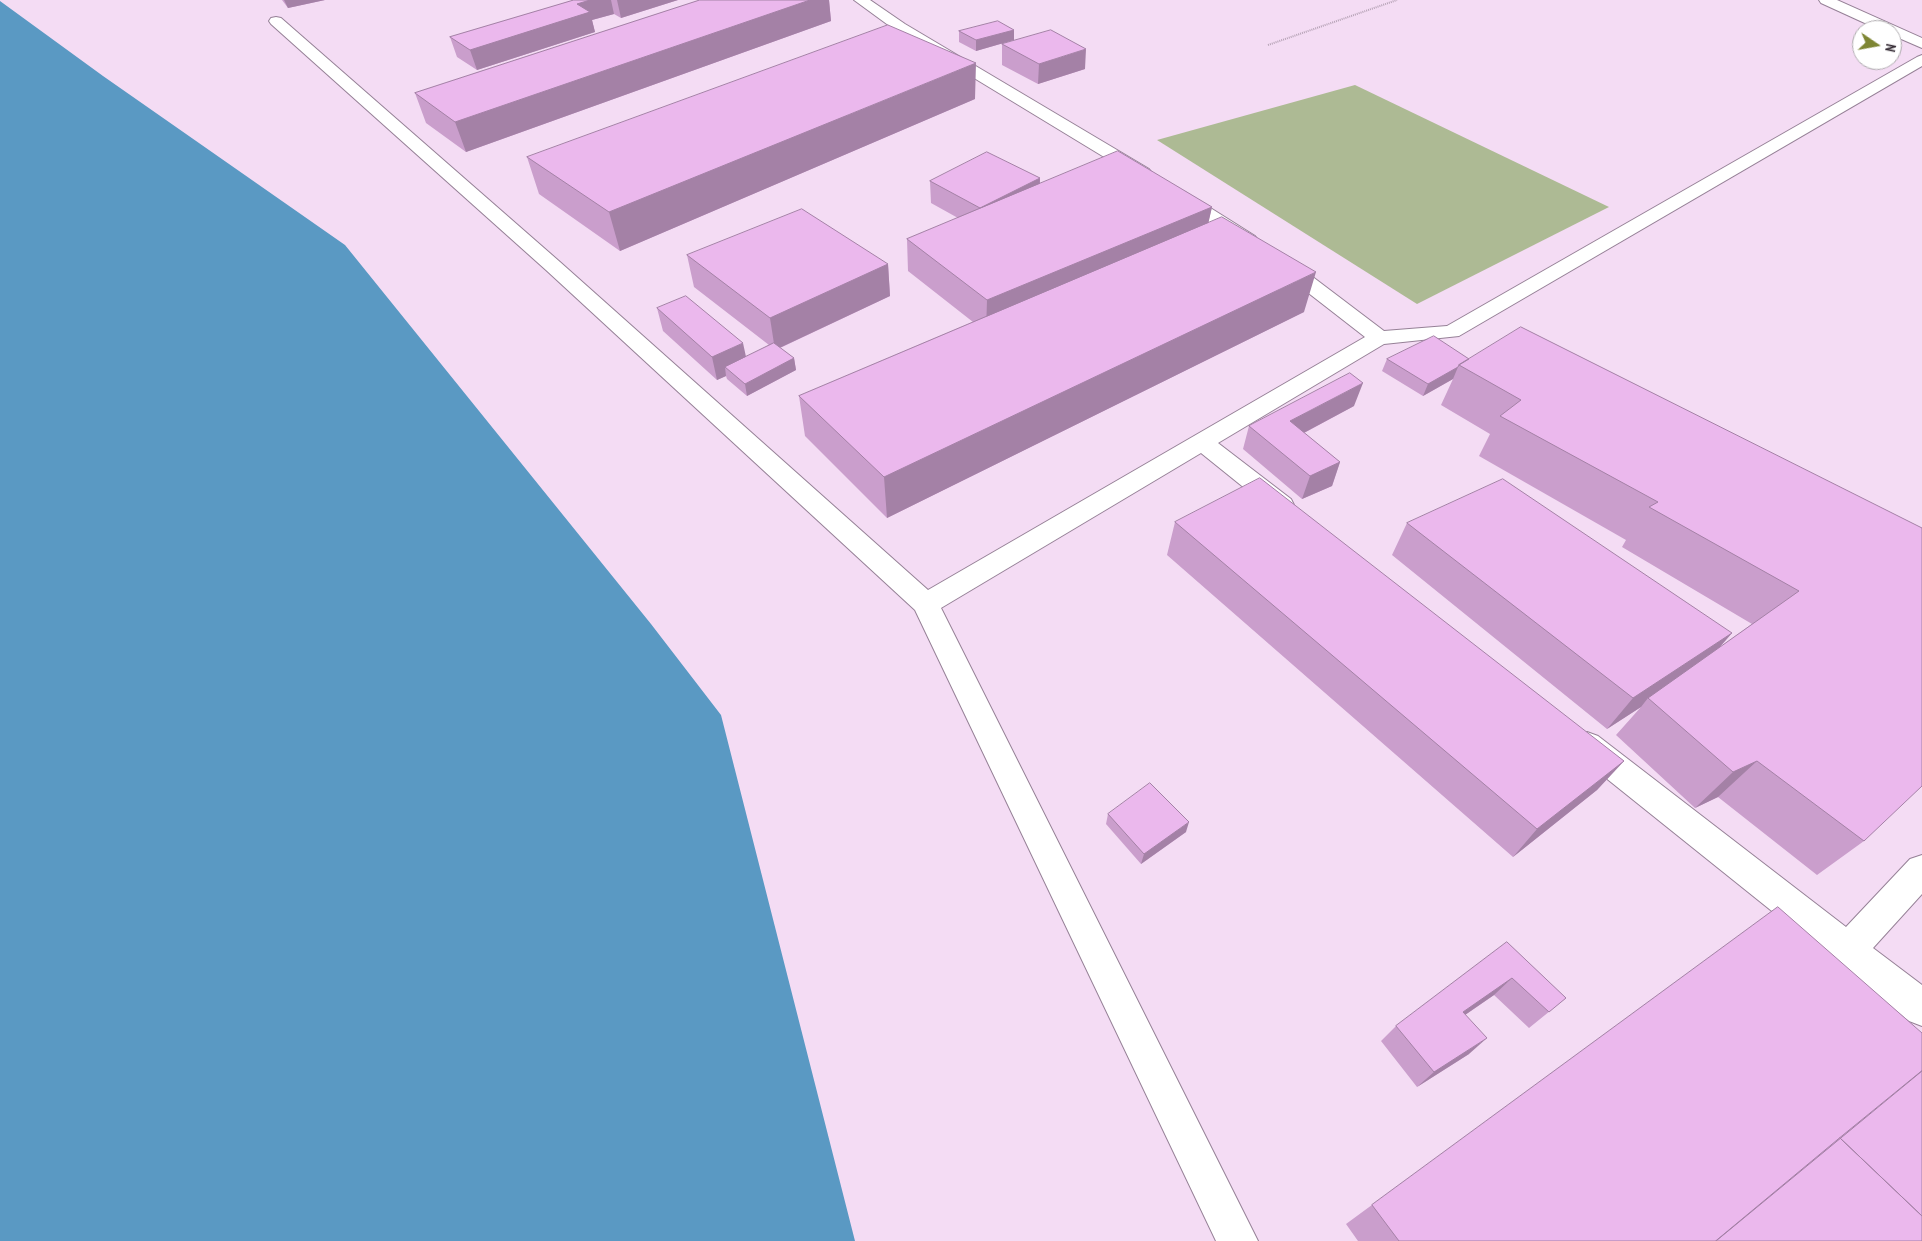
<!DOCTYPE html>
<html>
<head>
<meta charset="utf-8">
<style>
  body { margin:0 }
  #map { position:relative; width:1922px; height:1241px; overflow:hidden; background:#f4dcf4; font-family:"PT Sans Narrow",sans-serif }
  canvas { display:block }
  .north { position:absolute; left:1852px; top:20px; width:50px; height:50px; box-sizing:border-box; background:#fff; border:1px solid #afabaf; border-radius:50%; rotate:102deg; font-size:14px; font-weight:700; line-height:20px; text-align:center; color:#362d36 }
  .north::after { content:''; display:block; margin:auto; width:18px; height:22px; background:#7e8633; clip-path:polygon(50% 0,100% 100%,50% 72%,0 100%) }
</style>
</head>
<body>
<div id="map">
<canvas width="1922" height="1241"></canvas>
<div class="north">N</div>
</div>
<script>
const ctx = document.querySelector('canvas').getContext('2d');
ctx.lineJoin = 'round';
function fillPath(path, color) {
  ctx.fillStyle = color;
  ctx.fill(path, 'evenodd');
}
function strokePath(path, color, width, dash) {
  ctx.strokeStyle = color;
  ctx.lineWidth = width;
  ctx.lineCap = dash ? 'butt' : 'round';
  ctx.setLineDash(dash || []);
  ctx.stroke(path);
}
const green = new Path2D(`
  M 1355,85 L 1609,207 L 1417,304 L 1157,140 Z`);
const water = new Path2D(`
  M 0,1 L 103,76 L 345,245 L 651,624 L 721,715 L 855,1241 L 0,1241 Z`);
const path = new Path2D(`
  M 1268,45 L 1397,0`);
const minor = new Path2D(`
  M 854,0 L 870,0 L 905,24 L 1149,169 L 1152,173 L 1149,177 L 1143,178 L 1137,177 L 895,30 Z
  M 1819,0 L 1837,0 L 1922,38 L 1922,48 L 1892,35 L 1892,30 L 1880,30 L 1821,3 Z
  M 276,17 L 281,18 L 560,262 L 928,590 L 1365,337 L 1275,267 L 1272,263 L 1275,259 L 1282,257 L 1289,259 L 1384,331 L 1447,326 L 1917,57 L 1922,55 L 1922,66 L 1459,336 L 1384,344 L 1218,443 L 1291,499 L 1294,505 L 1291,511 L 1282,514 L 1273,511 L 1201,453 L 941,608 L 1258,1241 L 1216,1241 L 915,610 L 546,270 L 271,24 L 269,21 L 271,18 Z
  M 1179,191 L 1185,192 L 1255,236 L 1258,240 L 1255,244 L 1248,246 L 1241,244 L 1173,200 L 1170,196 L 1173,192 Z
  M 1587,732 L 1598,736 L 1846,927 L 1910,859 L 1922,855 L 1922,894 L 1873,948 L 1922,985 L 1922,1026 L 1909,1021 L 1576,754 L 1572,745 L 1576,736 Z`);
const wall = new Path2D(`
  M 282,0 L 325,0 L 288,8 Z
  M 574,0 L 678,0 L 621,18 L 614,14 L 592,20 L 595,32 L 477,70 L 457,57 L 450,37 Z
  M 700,0 L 829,0 L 831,21 L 466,152 L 426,123 L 415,93 Z
  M 1014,30 L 1014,40 L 976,51 L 959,42 L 959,31 Z
  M 1002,44 L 1085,69 L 1038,84 L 1002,65 Z
  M 975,99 L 620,251 L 539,194 L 527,157 Z
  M 1040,178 L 1040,184 L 1212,207 L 1208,223 L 1304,312 L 887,518 L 805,436 L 799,396 L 973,322 L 908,271 L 907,239 L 958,218 L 931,203 L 930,181 Z
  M 687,255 L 888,264 L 890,296 L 780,348 L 794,358 L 796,370 L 747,396 L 727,379 L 726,376 L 717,380 L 663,331 L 657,308 L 746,357 L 769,345 L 694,287 Z
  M 1387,359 L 1469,359 L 1922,528 L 1864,841 L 1817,875 L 1718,797 L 1695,808 L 1616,735 L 1641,707 L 1607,729 L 1392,555 L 1407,523 L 1732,633 L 1719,648 L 1752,624 L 1622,547 L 1626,540 L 1479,456 L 1490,434 L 1441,405 L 1453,379 L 1423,396 L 1382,371 Z
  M 1354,406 L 1304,433 L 1340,462 L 1332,486 L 1302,499 L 1243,449 L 1249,426 Z
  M 1175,522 L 1624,761 L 1597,790 L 1513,857 L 1167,555 Z
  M 1108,814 L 1186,832 L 1141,864 L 1106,824 Z
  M 1778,907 L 1922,1241 L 1358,1241 L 1346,1224 Z
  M 1507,942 L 1566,998 L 1529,1028 L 1494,995 L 1465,1015 L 1469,1054 L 1417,1087 L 1381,1041 L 1396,1026 Z`);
const shadedWall = new Path2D(`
  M 284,0 L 325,0 L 288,8 Z
  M 590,0 L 611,0 L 614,14 L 592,20 L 595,32 L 477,70 L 470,50 L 577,4 Z
  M 617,0 L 678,0 L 621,18 Z
  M 810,0 L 829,0 L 831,21 L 466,152 L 455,122 Z
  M 1014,30 L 1014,40 L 976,51 L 976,40 Z
  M 1086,49 L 1085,69 L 1038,84 L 1039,64 Z
  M 976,63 L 975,99 L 620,251 L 609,212 Z
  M 1040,178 L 1039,200 L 980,208 Z
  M 1212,207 L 1205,238 L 986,333 L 987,300 Z
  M 888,264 L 890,296 L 775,350 L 770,318 Z
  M 1316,272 L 1304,312 L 887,518 L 884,477 Z
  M 743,343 L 748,366 L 725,367 L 726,376 L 717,380 L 712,357 Z
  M 794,358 L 796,370 L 747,396 L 745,384 Z
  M 1458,367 L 1453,379 L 1423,396 L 1428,384 Z
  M 1363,383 L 1354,406 L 1283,444 L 1290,421 Z
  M 1340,462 L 1332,486 L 1302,499 L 1310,476 Z
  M 1732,633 L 1704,665 L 1648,698 L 1641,707 L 1607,729 L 1633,698 Z
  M 1624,761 L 1597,790 L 1513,857 L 1537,829 Z
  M 1757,761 L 1718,797 L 1695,808 L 1733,772 Z
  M 1189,822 L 1186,832 L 1141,864 L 1144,854 Z
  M 1512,978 L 1494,995 L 1446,1028 L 1463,1012 Z
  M 1487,1038 L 1469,1054 L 1417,1087 L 1434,1072 Z`);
const building = new Path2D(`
  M 574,0 L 590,0 L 577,4 L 590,12 L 470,50 L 450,37 Z
  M 700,0 L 810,0 L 455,122 L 415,93 Z
  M 998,21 L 1014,30 L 976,40 L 959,31 Z
  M 888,25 L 976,63 L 609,212 L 527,157 Z
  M 1051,30 L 1086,49 L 1039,64 L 1002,44 Z
  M 1118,151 L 1212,207 L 987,300 L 907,239 Z
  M 987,152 L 1040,178 L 980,208 L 930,181 Z
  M 802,209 L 888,264 L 770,318 L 687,255 Z
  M 1222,217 L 1316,272 L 884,477 L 799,396 Z
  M 686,296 L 743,343 L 712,357 L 657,308 Z
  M 1521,327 L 1922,528 L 1922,786 L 1864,841 L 1757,761 L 1733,772 L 1648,698 L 1799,591 L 1649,507 L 1658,502 L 1500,416 L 1521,400 L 1459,365 Z
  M 1434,336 L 1469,359 L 1459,365 L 1458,367 L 1428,384 L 1387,359 Z
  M 774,343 L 794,358 L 745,384 L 725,367 Z
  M 1350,373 L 1363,383 L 1290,421 L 1340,462 L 1310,476 L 1249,426 Z
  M 1260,478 L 1624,761 L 1537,829 L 1175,522 Z
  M 1503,479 L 1732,633 L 1633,698 L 1407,523 Z
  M 1150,783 L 1189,822 L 1144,854 L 1108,814 Z
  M 1778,907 L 1922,1033 L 1922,1071 L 1716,1241 L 1399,1241 L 1372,1205 Z
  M 1507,942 L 1566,998 L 1549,1012 L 1512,978 L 1463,1012 L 1487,1038 L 1434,1072 L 1396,1026 Z
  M 1922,1071 L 1922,1216 L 1840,1138 Z
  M 1840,1138 L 1922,1216 L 1922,1241 L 1716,1241 Z`);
fillPath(green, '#adba94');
fillPath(water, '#5a99c3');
strokePath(minor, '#968197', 2);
strokePath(path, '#b6a3b6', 2, [1, 1]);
fillPath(minor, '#fff');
fillPath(wall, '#ca9ecc');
fillPath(shadedWall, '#a481a6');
fillPath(building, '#ebb8ed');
strokePath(building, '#a481a6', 1);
</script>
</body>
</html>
